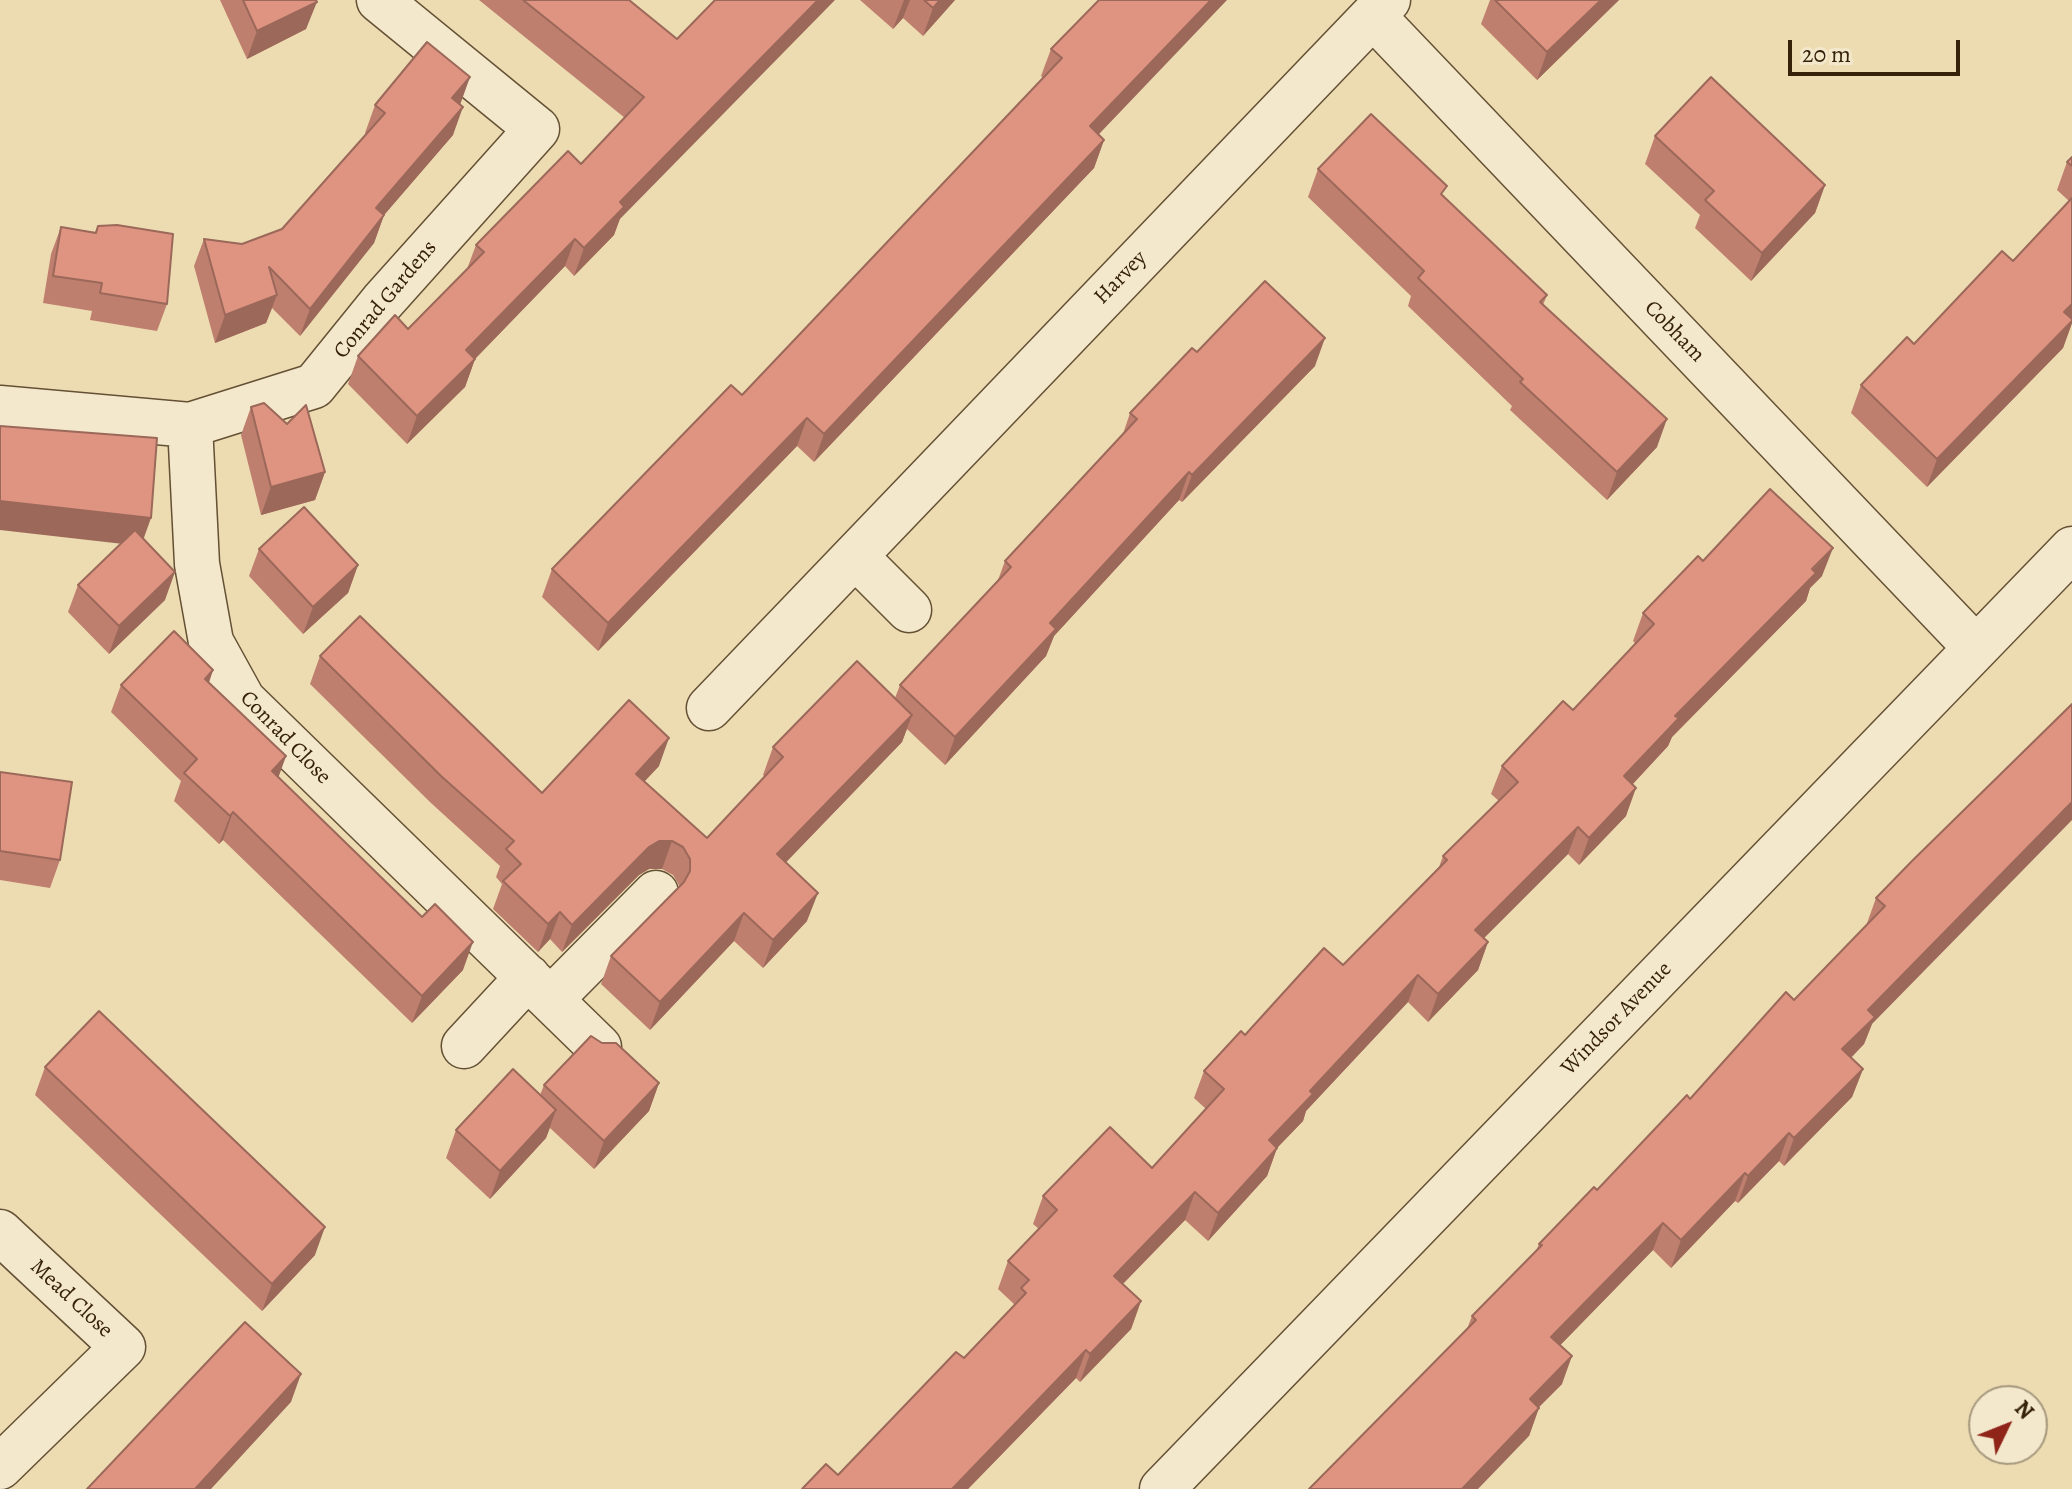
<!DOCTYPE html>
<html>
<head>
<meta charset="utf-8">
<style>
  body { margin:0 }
  #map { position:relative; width:2072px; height:1489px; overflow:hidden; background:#eddcb1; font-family:Alegreya,serif }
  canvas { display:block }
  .north { position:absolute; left:1968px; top:1385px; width:80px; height:80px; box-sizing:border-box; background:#f3e8cc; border:2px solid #a7997e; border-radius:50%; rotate:47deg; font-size:22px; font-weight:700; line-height:32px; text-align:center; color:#36220a }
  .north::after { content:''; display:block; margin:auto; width:28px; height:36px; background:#8f2418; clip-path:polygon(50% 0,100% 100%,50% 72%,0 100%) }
  .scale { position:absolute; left:1788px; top:40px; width:172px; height:36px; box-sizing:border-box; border:4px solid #36220a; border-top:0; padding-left:10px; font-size:24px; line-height:28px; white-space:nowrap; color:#36220a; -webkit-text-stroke:6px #f3e8cc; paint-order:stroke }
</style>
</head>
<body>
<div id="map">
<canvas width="2072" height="1489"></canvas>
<div class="north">N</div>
<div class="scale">20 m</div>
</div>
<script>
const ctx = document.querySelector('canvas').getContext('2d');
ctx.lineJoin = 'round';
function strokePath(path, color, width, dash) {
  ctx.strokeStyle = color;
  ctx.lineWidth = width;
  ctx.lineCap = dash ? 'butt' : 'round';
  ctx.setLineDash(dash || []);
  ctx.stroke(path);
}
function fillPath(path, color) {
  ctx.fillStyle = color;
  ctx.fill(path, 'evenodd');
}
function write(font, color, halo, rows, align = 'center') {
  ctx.font = font + ' Alegreya,serif';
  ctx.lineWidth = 6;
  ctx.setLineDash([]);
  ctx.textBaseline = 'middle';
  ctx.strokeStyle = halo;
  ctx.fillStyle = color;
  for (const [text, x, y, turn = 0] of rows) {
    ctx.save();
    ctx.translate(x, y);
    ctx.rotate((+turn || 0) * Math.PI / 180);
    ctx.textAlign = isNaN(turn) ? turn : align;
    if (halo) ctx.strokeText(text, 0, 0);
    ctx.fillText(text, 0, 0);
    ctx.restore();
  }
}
const minor = new Path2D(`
  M 1373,16 L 1976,648
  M 0,408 L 190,425 L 314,386 L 382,302 L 537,129 L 379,0
  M 190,425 L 197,564 L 211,642 L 243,700 L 599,1047
  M 855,556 L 909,610
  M 709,708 L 1388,0
  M 551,999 L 656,893
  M 464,1046 L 528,977
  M 0,1232 L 123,1347 L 0,1467
  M 1162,1489 L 2072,549`);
const wall = new Path2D(`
  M 220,0 L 316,0 L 306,29 L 247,59 Z
  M 479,0 L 629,0 L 677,39 L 614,235 L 574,276 L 565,266 L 475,359 L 465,387 L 407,444 L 348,384 L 358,356 L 408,329 L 467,269 L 476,245 L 581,164 L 625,118 Z
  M 860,0 L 955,0 L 923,36 L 903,18 L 893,29 Z
  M 1099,0 L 1099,135 L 1104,140 L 1094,168 L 814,462 L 797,446 L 598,651 L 542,597 L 552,569 L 742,395 L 1043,78 L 1041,76 L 1051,49 Z
  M 1490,0 L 1619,0 L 1537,80 L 1481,24 Z
  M 375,105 L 460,105 L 453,135 L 384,215 L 374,243 L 300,336 L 272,308 L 266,323 L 215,343 L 194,266 L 204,239 L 242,244 L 282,229 L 367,134 L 365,133 Z
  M 1655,136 L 1825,185 L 1815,213 L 1751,281 L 1695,228 L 1700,215 L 1645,164 Z
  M 2072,157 L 2072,323 L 2063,348 L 1927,487 L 1851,413 L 1861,385 L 1914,344 L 2013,261 L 2069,201 L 2057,190 L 2067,162 Z
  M 1318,169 L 1444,197 L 1547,295 L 1543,305 L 1657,447 L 1607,500 L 1510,410 L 1512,406 L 1408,306 L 1411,296 L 1308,197 Z
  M 98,226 L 167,304 L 157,331 L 90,320 L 92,311 L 43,303 L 51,254 L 61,227 L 95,232 Z
  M 1197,352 L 1315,366 L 1182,502 L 1179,500 L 1054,636 L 1046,656 L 945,765 L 907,729 L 902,742 L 786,862 L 807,921 L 763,968 L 734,941 L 650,1030 L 601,984 L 611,956 L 680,887 L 673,875 L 662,869 L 649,869 L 639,875 L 562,952 L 550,939 L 538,952 L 493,909 L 502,884 L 496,877 L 500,866 L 431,803 L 310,684 L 320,656 L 542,793 L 659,766 L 644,782 L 707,838 L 765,777 L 763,775 L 773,747 L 895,698 L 900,685 L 998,580 L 1005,561 L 1123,434 L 1130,413 Z
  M 251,407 L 325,472 L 315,500 L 261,515 L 241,435 Z
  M 144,539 L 165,600 L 109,654 L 68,612 L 78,585 L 121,543 Z
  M 259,549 L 358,565 L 348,593 L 303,634 L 249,576 Z
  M 1703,561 L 1822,576 L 1810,588 L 1806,601 L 1672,737 L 1668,746 L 1633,784 L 1626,816 L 1579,865 L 1568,854 L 1484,938 L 1488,942 L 1478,970 L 1428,1022 L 1408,1002 L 1306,1111 L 1303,1121 L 1277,1148 L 1267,1176 L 1208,1241 L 1185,1220 L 1123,1284 L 1141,1301 L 1131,1329 L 1080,1382 L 1076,1378 L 968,1489 L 802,1489 L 838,1475 L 964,1358 L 1015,1305 L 998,1289 L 1008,1261 L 1039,1229 L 1033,1224 L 1043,1196 L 1152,1168 L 1206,1109 L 1194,1098 L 1204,1071 L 1245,1035 L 1343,965 L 1439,867 L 1443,856 L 1499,801 L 1491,794 L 1502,766 L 1573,710 L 1636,644 L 1633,641 L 1643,613 Z
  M 213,670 L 209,683 L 286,756 L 278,777 L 463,970 L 412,1023 L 223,840 L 219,844 L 174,801 L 181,781 L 111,712 L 121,685 Z
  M 0,772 L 60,860 L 50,888 L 0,880 Z
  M 1912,861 L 1872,1024 L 1864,1044 L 1851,1058 L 1863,1069 L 1852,1097 L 1784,1166 L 1779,1161 L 1738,1203 L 1735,1201 L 1671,1268 L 1653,1250 L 1560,1345 L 1562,1384 L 1539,1407 L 1529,1436 L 1467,1329 L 1472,1316 L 1536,1251 L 1539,1244 L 1597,1190 L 1794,1000 L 1866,926 L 1876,898 Z
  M 45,1067 L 315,1255 L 262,1311 L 35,1095 Z
  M 659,1083 L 649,1111 L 594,1169 L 550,1128 L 546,1138 L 490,1199 L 446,1158 L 456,1130 L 540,1095 L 544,1085 Z`);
const shadedWall = new Path2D(`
  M 818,0 L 835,0 L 620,219 L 614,235 L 574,276 L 584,248 L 620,202 Z
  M 904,0 L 910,0 L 903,18 L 893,29 Z
  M 940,0 L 955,0 L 923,36 L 933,8 Z
  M 1211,0 L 1227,0 L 1080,154 L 1090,126 Z
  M 1601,0 L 1619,0 L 1537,80 L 1547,52 Z
  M 317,2 L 306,29 L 247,59 L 257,31 Z
  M 470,77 L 460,105 L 452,98 Z
  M 463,107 L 453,135 L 366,236 L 376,208 Z
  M 1104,140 L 1094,168 L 814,462 L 824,434 Z
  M 1825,185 L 1815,213 L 1751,281 L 1762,253 Z
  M 384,215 L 374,243 L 300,336 L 310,309 Z
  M 575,239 L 565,266 L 474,360 L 475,359 L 465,387 L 407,444 L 417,416 L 466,350 Z
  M 277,295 L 266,323 L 215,343 L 225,315 Z
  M 2072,304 L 2072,323 L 2063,348 L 1927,487 L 1937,459 Z
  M 1325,338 L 1315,366 L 1182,502 L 1192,475 Z
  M 807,418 L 797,446 L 598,651 L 608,623 Z
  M 1667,419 L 1657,447 L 1607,500 L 1617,472 Z
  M 325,472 L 315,500 L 261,515 L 271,487 Z
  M 1189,472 L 1179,500 L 1054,636 L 1046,656 L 945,765 L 955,737 L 1050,623 Z
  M 0,501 L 151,518 L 141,546 L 0,530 Z
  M 1833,548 L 1822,576 L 1810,588 L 1806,601 L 1672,737 L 1668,746 L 1614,804 L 1624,776 L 1675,716 Z
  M 358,565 L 348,593 L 303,634 L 313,607 Z
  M 175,572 L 165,600 L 109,654 L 119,626 Z
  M 213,670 L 203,698 L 205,679 Z
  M 912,715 L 902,742 L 767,882 L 777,854 Z
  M 669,738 L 659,766 L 625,802 L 636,774 Z
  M 286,756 L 276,784 L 272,771 Z
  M 1636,788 L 1626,816 L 1579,865 L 1589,838 Z
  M 2072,802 L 2072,820 L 1872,1024 L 1864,1044 L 1832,1077 L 1842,1049 L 1868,1010 Z
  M 233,812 L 223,840 L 219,844 L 230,816 Z
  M 1578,827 L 1568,854 L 1465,957 L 1475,930 Z
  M 659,841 L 672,841 L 662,869 L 649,869 L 639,875 L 562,952 L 572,925 L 649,847 Z
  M 818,893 L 807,921 L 763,968 L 773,940 Z
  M 560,912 L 550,939 L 538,952 L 548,924 Z
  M 744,913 L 734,941 L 650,1030 L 660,1002 Z
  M 473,942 L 463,970 L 412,1023 L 422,996 Z
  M 1488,942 L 1478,970 L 1428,1022 L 1438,994 Z
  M 1418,975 L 1408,1002 L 1306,1111 L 1303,1121 L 1277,1148 L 1267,1176 L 1208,1241 L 1218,1213 L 1269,1140 L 1310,1091 Z
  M 1863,1069 L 1852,1097 L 1784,1166 L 1794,1138 Z
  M 659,1083 L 649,1111 L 594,1169 L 604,1141 Z
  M 556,1110 L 546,1138 L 490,1199 L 500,1171 Z
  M 1789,1133 L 1779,1161 L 1738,1203 L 1748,1176 Z
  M 1745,1173 L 1735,1201 L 1671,1268 L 1681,1240 Z
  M 1195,1192 L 1185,1220 L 1104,1303 L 1114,1276 Z
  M 1663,1223 L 1653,1250 L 1541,1365 L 1551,1337 Z
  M 325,1227 L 315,1255 L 262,1311 L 272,1284 Z
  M 1141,1301 L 1131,1329 L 1080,1382 L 1090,1354 Z
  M 1086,1350 L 1076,1378 L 968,1489 L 952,1489 Z
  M 1572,1356 L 1562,1384 L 1520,1426 L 1530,1399 Z
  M 301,1374 L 291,1402 L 211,1489 L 195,1489 Z
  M 1539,1408 L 1529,1436 L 1478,1489 L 1462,1489 Z`);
const building = new Path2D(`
  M 243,0 L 316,0 L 317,2 L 257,31 Z
  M 523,0 L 629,0 L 677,39 L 715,0 L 818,0 L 620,202 L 624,207 L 584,248 L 575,239 L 466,350 L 475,359 L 417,416 L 358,356 L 395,315 L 408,329 L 484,252 L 476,245 L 568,151 L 581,164 L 644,97 Z
  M 924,0 L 940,0 L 933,8 Z
  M 1099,0 L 1211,0 L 1090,126 L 1104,140 L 824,434 L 807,418 L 608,623 L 552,569 L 731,385 L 742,395 L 1062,58 L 1051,49 Z
  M 1495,0 L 1601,0 L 1547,52 Z
  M 427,42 L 470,77 L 452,98 L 463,107 L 376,208 L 384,215 L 310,309 L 269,267 L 277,295 L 225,315 L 204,239 L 242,244 L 282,229 L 385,113 L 375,105 Z
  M 1711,77 L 1825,185 L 1762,253 L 1705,200 L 1714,191 L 1655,136 Z
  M 1371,114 L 1447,186 L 1441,194 L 1547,295 L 1540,302 L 1667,419 L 1617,472 L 1520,382 L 1523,379 L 1418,278 L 1424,271 L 1318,169 Z
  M 2072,157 L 2072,166 L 2067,162 Z
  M 2072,198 L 2072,304 L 2064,312 L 2072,319 L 2072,321 L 1937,459 L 1861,385 L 1907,337 L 1914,344 L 2002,251 L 2013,261 Z
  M 117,225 L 173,234 L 167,304 L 100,293 L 102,283 L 53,276 L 61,227 L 96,233 L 98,226 Z
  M 1265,281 L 1325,338 L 1192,475 L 1189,472 L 1050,623 L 1056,629 L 955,737 L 900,685 L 1011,567 L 1005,561 L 1137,419 L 1130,413 L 1192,348 L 1197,352 Z
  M 264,403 L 287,424 L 306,405 L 325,472 L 271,487 L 251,407 Z
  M 0,426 L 157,438 L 151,518 L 0,501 Z
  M 1770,489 L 1833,548 L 1812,569 L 1816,573 L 1675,716 L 1679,718 L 1624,776 L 1636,788 L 1589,838 L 1578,827 L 1475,930 L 1488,942 L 1438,994 L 1418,975 L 1310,1091 L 1313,1094 L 1269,1140 L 1277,1148 L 1218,1213 L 1195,1192 L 1114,1276 L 1141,1301 L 1090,1354 L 1086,1350 L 952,1489 L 802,1489 L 826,1464 L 838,1475 L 956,1352 L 964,1358 L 1026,1293 L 1021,1288 L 1029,1280 L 1008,1261 L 1057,1210 L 1043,1196 L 1110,1127 L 1152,1168 L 1224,1089 L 1204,1071 L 1241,1031 L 1245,1035 L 1324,948 L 1343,965 L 1447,860 L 1443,856 L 1518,782 L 1502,766 L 1563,701 L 1573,710 L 1654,624 L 1643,613 L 1698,556 L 1703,561 Z
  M 304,507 L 358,565 L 313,607 L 259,549 Z
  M 135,530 L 175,572 L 119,626 L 78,585 Z
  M 360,616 L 542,793 L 629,700 L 669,738 L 636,774 L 707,838 L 783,757 L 773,747 L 857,661 L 912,715 L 777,854 L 818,893 L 773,940 L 744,913 L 660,1002 L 611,956 L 684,882 L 690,871 L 690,859 L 683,847 L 672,841 L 659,841 L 649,847 L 572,925 L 560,912 L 548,924 L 503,881 L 521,864 L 506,849 L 514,841 L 441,776 L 320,656 Z
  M 174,631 L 213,670 L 205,679 L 286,756 L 272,771 L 422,917 L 435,904 L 473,942 L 422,996 L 233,812 L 230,816 L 184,773 L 197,759 L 121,685 Z
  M 2072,704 L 2072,802 L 1868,1010 L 1875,1017 L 1842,1049 L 1863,1069 L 1794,1138 L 1789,1133 L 1748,1176 L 1745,1173 L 1681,1240 L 1663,1223 L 1551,1337 L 1572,1356 L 1530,1399 L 1539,1408 L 1462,1489 L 1309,1489 L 1476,1320 L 1472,1316 L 1542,1245 L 1539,1244 L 1594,1187 L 1597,1190 L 1687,1095 L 1690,1099 L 1786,992 L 1794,1000 L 1885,906 L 1876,898 L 1912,861 Z
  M 0,772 L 72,782 L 60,860 L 0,851 Z
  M 99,1011 L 325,1227 L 272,1284 L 45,1067 Z
  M 591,1036 L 602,1043 L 616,1043 L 659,1083 L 604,1141 L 544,1085 Z
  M 513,1069 L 556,1110 L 500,1171 L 456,1130 Z
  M 245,1322 L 301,1374 L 195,1489 L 87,1489 Z`);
const streetNames = [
  ["Harvey",1121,278,-46],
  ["Conrad Gardens",386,300,-50],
  ["Cobham",1674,332,46],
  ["Conrad Close",285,738,46],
  ["Windsor Avenue",1617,1019,-46],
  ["Mead Close",71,1299,43]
];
strokePath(minor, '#645034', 47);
strokePath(minor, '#f3e8cc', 44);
fillPath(wall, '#bf7f6f');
fillPath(shadedWall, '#9b685a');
fillPath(building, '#de9481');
strokePath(building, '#9b685a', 2);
write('22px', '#36220a', '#f3e8cc', streetNames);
</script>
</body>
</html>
